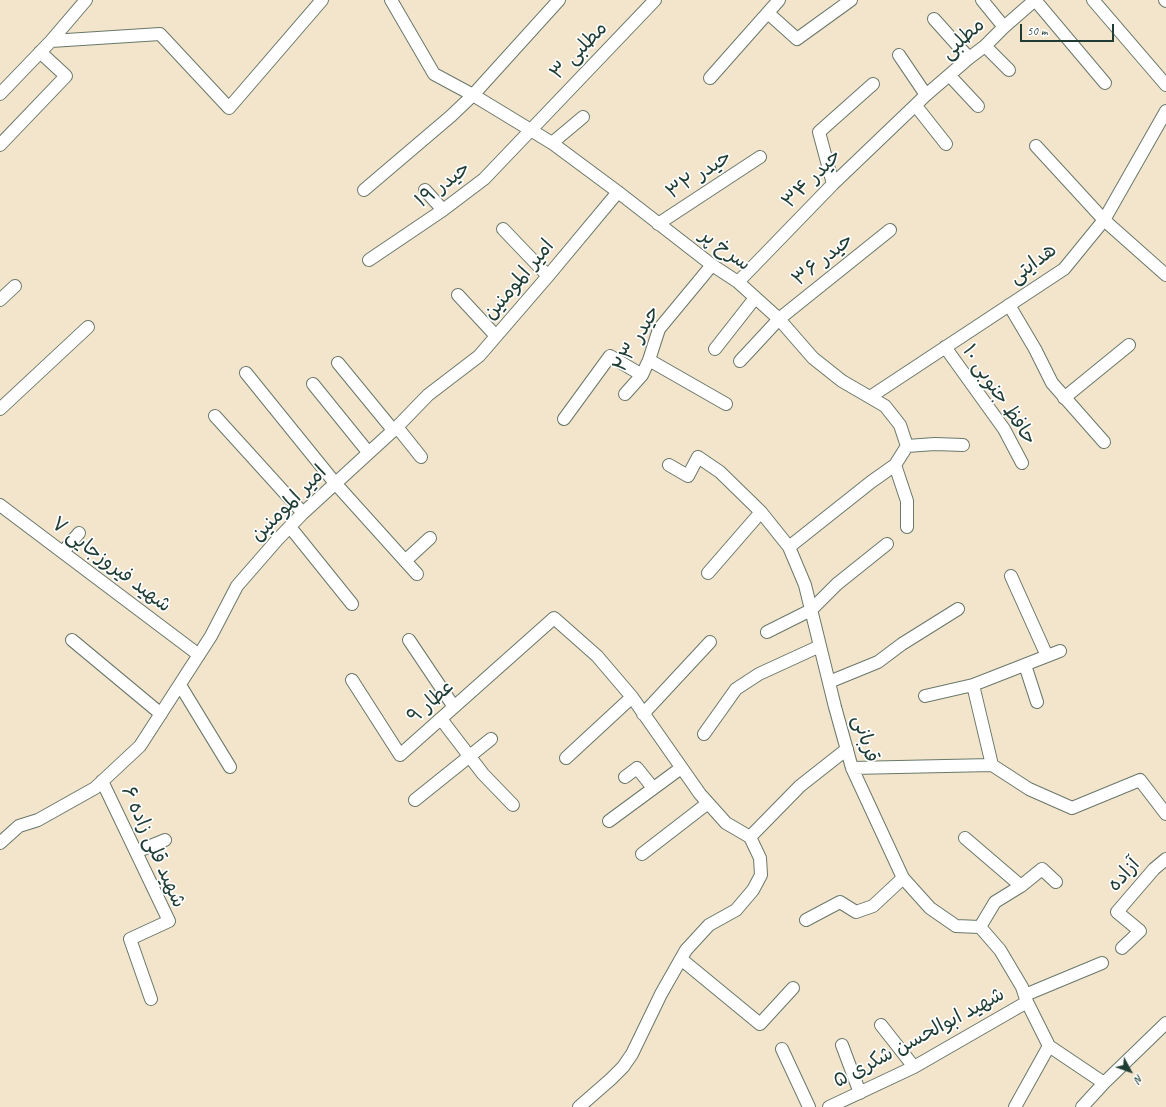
<!DOCTYPE html>
<html>
<head>
<meta charset="utf-8">
<style>
  body { margin:0 }
  #map { position:relative; width:1166px; height:1107px; overflow:hidden; background:#f3e5cc; font-family:Caveat,sans-serif }
  canvas { display:block }
  .north { position:absolute; left:1110px; top:1051px; width:40px; height:40px; -webkit-text-stroke:3px #fff; paint-order:stroke; rotate:131deg; font-size:11px; font-weight:700; line-height:16px; text-align:center; color:#1f3d34 }
  .north::after { content:''; display:block; margin:auto; width:14px; height:18px; background:#1f3d34; clip-path:polygon(50% 0,100% 100%,50% 72%,0 100%) }
  .scale { position:absolute; left:1020px; top:24px; width:94px; height:18px; box-sizing:border-box; border:2px solid #1f3d34; border-top:0; padding-left:5px; font-size:12px; line-height:14px; white-space:nowrap; color:#1f3d34; -webkit-text-stroke:3px #fff; paint-order:stroke }
</style>
</head>
<body>
<div id="map">
<canvas width="1166" height="1107"></canvas>
<div class="north">N</div>
<div class="scale">50 m</div>
</div>
<script>
const ctx = document.querySelector('canvas').getContext('2d');
ctx.lineJoin = 'round';
function strokePath(path, color, width, dash) {
  ctx.strokeStyle = color;
  ctx.lineWidth = width;
  ctx.lineCap = dash ? 'butt' : 'round';
  ctx.setLineDash(dash || []);
  ctx.stroke(path);
}
function write(font, color, halo, rows, align = 'center') {
  ctx.font = font + ' Caveat,"Playpen Sans Arabic",sans-serif';
  ctx.lineWidth = 3.5;
  ctx.setLineDash([]);
  ctx.textBaseline = 'middle';
  ctx.strokeStyle = halo;
  ctx.fillStyle = color;
  for (const [text, x, y, turn = 0] of rows) {
    ctx.save();
    ctx.translate(x, y);
    ctx.rotate((+turn || 0) * Math.PI / 180);
    ctx.textAlign = isNaN(turn) ? turn : align;
    if (halo) ctx.strokeText(text, 0, 0);
    ctx.fillText(text, 0, 0);
    ctx.restore();
  }
}
const street = new Path2D(`
  M 391,0 L 434,74 L 473,95 L 552,143 L 618,192 L 712,265 L 738,282 L 779,319 L 813,358 L 842,381 L 885,406 L 900,425 L 907,446 L 895,465 L 871,482 L 789,547
  M 982,0 L 1004,27
  M 1035,0 L 1105,83
  M 1093,0 L 1166,85
  M 1165,0 L 1166,1
  M 768,13 L 797,39 L 851,0
  M 934,19 L 969,58
  M 51,41 L 160,34 L 229,108 L 322,0
  M 985,46 L 1009,70
  M 899,55 L 926,95
  M 950,76 L 978,106
  M 710,78 L 779,0
  M 0,94 L 51,41 L 86,0
  M 916,106 L 946,144
  M 552,143 L 583,117
  M 0,145 L 66,76 L 40,52
  M 1036,146 L 1104,220 L 1166,275
  M 833,184 L 819,132 L 873,84
  M 364,190 L 451,116 L 473,95 L 559,0
  M 425,190 L 443,210
  M 658,224 L 760,157
  M 503,229 L 548,276
  M 369,260 L 443,210 L 484,179 L 655,0
  M 738,282 L 833,184 L 926,95 L 969,58 L 985,46 L 1004,27 L 1035,0
  M 458,295 L 496,336
  M 0,300 L 15,286
  M 1009,305 L 1035,349 L 1052,383 L 1104,442
  M 945,347 L 1004,429 L 1022,463
  M 715,349 L 755,298
  M 649,360 L 726,404
  M 740,361 L 779,319 L 890,230
  M 338,363 L 393,430
  M 246,373 L 335,483 L 417,574
  M 313,384 L 368,452
  M 625,394 L 642,375 L 649,360 L 659,329 L 712,265
  M 870,397 L 1064,269 L 1104,220 L 1166,111
  M 1064,398 L 1129,345
  M 0,409 L 88,327
  M 215,416 L 303,513
  M 564,419 L 610,356 L 642,375
  M 397,427 L 421,457
  M 907,446 L 935,444 L 963,445
  M 669,465 L 688,476 L 698,457 L 720,472 L 761,512 L 789,547 L 805,585 L 835,707 L 852,768 L 903,878 L 930,908 L 956,926 L 980,927 L 1000,950 L 1022,987 L 1027,1002 L 1049,1046 L 1104,1083
  M 895,465 L 907,501 L 907,527
  M 0,505 L 199,655
  M 290,527 L 352,604
  M 63,552 L 79,533
  M 405,561 L 430,538
  M 708,573 L 761,512
  M 1011,576 L 1047,656
  M 767,632 L 811,610 L 837,584 L 887,544
  M 72,640 L 161,714
  M 409,640 L 454,707
  M 1025,665 L 1037,702
  M 352,680 L 400,755 L 554,618 L 597,656 L 632,697 L 700,794 L 726,823 L 750,837 L 760,858 L 761,875 L 753,890 L 736,910 L 709,925 L 686,950 L 661,994 L 632,1054 L 623,1067 L 611,1079 L 579,1107
  M 829,682 L 878,662 L 902,644 L 958,609
  M 180,685 L 230,767
  M 973,685 L 992,765
  M 925,696 L 973,685 L 1060,651
  M 643,714 L 710,642
  M 441,719 L 483,774 L 513,805
  M 704,734 L 736,689 L 759,674 L 820,646
  M 566,758 L 632,697
  M 852,768 L 992,765 L 1029,789 L 1072,808 L 1140,780 L 1166,814
  M 625,777 L 637,768 L 653,788
  M 102,781 L 169,921 L 130,939 L 151,999
  M 415,800 L 491,739
  M 609,821 L 681,768
  M 750,837 L 800,786 L 847,749
  M 965,838 L 1021,886
  M 0,843 L 19,826 L 38,820 L 95,788 L 140,746 L 211,636 L 237,586 L 277,540 L 303,513 L 397,427 L 428,395 L 479,356 L 548,276 L 618,192
  M 136,852 L 165,840
  M 642,854 L 708,803
  M 806,920 L 840,902 L 856,912 L 873,906 L 903,878
  M 980,927 L 995,902 L 1021,886 L 1042,869 L 1056,882
  M 1122,948 L 1140,931 L 1117,912 L 1154,869 L 1166,859
  M 681,959 L 760,1024 L 793,988
  M 1025,995 L 1102,963
  M 881,1025 L 914,1067
  M 842,1045 L 860,1093
  M 782,1049 L 809,1107
  M 829,1107 L 914,1067 L 1027,1002
  M 1015,1107 L 1049,1046
  M 1082,1107 L 1104,1083 L 1166,1023`);
const streetNames = [
  ["مطلبی",963,39,-42],
  ["مطلبی ۳",579,51,-46],
  ["حیدر ۳۲",699,175,-33],
  ["حیدر ۳۴",812,179,-45],
  ["حیدر ۱۹",443,185,-37],
  ["سرخ پر",725,250,36],
  ["حیدر ۳۶",823,260,-39],
  ["هدایتی",1033,264,-37],
  ["امیر المومنین",519,280,-50],
  ["حیدر ۲۳",637,339,-60],
  ["حافظ جنوبی ۱۰",999,395,56],
  ["امیر المومنین",289,504,-45],
  ["شهید فیروزجایی ۷",111,565,37],
  ["عطار ۹",431,702,-42],
  ["قربانی",865,739,73],
  ["شهید قلی زاده ۶",153,847,66],
  ["آزاده",1124,875,-48],
  ["شهید ابوالحسن شکری ۵",919,1038,-28]
];
strokePath(street, '#697869', 14);
strokePath(street, '#fff', 12);
write('20px', '#1f3d34', '#fff', streetNames);
</script>
</body>
</html>
